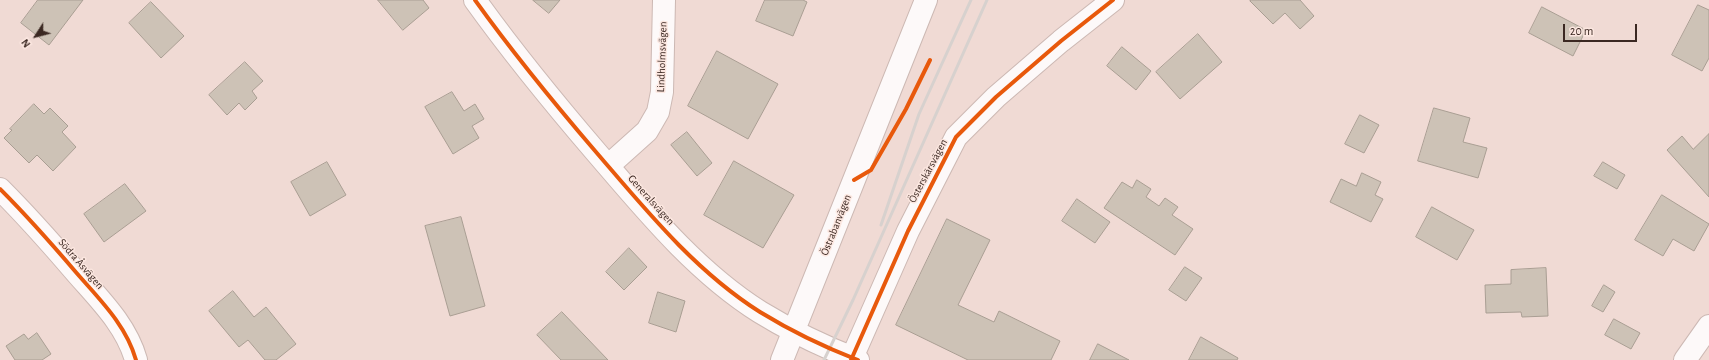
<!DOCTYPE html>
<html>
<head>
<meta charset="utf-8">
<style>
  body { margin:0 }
  #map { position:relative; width:1709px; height:360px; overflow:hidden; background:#f0dad4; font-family:"Alegreya Sans",sans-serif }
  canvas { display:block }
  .north { position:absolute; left:16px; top:16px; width:40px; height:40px; -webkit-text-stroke:3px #fce7e0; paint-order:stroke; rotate:234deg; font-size:11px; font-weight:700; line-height:16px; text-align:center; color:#3b2822 }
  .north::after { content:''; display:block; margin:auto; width:14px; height:18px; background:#3b2822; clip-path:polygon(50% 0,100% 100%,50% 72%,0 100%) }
  .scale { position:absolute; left:1563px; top:24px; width:74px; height:18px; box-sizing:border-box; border:2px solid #3b2822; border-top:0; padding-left:5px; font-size:12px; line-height:14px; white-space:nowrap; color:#3b2822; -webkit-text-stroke:3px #fce7e0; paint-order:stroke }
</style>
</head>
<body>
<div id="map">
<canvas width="1709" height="360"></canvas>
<div class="north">N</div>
<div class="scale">20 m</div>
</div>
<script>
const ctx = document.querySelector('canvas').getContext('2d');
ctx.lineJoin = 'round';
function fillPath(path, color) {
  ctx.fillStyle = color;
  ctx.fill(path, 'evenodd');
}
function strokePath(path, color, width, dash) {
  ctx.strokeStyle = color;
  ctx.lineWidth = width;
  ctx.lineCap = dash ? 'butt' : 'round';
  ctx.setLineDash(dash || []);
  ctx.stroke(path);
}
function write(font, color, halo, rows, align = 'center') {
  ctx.font = font + ' "Alegreya Sans",sans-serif';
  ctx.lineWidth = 3;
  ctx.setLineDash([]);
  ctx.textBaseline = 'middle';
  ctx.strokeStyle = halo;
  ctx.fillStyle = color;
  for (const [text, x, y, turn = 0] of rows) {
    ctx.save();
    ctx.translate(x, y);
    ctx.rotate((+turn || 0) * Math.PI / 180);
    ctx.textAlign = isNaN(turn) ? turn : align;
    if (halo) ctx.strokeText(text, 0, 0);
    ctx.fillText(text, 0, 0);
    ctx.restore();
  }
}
const building = new Path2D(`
  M 38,0 L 83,0 L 49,45 L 21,23 Z
  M 378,0 L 423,0 L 429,8 L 403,30 Z
  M 533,0 L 560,0 L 549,13 Z
  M 765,0 L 803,0 L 807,2 L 793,36 L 756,21 Z
  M 1252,0 L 1300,0 L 1314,16 L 1300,29 L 1285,13 L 1273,24 L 1250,1 Z
  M 151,2 L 184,36 L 161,58 L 129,23 Z
  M 1698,5 L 1709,10 L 1709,58 L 1702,71 L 1672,55 Z
  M 1542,7 L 1586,30 L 1573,56 L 1529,33 Z
  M 1198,34 L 1222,62 L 1180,99 L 1156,72 Z
  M 1122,47 L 1151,71 L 1136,90 L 1107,66 Z
  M 717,51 L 778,84 L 748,139 L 688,106 Z
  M 245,62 L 263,81 L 252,91 L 257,98 L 245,110 L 239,103 L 227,115 L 209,95 Z
  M 452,92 L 464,111 L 475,104 L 484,119 L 472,126 L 479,138 L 453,154 L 425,107 Z
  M 34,104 L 44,114 L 50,108 L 68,126 L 62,132 L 76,147 L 53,171 L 37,155 L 29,163 L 4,138 L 12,130 L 10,129 Z
  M 1434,108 L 1470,118 L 1463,142 L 1487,148 L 1478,178 L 1418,161 Z
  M 1360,115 L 1379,125 L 1364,153 L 1345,144 Z
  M 687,132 L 712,163 L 697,176 L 671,145 Z
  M 1709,134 L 1709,197 L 1667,150 L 1682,136 L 1693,149 Z
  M 734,161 L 794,195 L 763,248 L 704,215 Z
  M 327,162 L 346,195 L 310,216 L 291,182 Z
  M 1603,162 L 1625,175 L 1617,189 L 1594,176 Z
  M 1362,173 L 1381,182 L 1375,195 L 1383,199 L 1371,222 L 1330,202 L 1341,179 L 1356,186 Z
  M 1137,180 L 1151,189 L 1146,197 L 1159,206 L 1165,198 L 1178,207 L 1172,215 L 1193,229 L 1175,255 L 1104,208 L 1122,182 L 1132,188 Z
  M 125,184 L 146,211 L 104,242 L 84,214 Z
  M 1662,195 L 1709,224 L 1694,251 L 1673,239 L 1663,256 L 1635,240 Z
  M 1077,199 L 1110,222 L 1095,243 L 1062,221 Z
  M 1432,207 L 1474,230 L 1457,260 L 1416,237 Z
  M 461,217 L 485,306 L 450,316 L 425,226 Z
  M 947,219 L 990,240 L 958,305 L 994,322 L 999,311 L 1060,341 L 1051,360 L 968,360 L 896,325 Z
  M 629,248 L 647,267 L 624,290 L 606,272 Z
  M 1185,267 L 1202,278 L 1186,301 L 1169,290 Z
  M 1546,268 L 1548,316 L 1522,317 L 1521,312 L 1486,313 L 1485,285 L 1511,284 L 1511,270 Z
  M 1604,285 L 1615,292 L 1603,312 L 1592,306 Z
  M 233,291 L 254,317 L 266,307 L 296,344 L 276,360 L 265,360 L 248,340 L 239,347 L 209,311 Z
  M 658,292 L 685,301 L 676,332 L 649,323 Z
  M 562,312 L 608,360 L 561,360 L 537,335 Z
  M 1614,319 L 1640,333 L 1631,349 L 1605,335 Z
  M 37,333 L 51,354 L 42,360 L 15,360 L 6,346 L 24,334 L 28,339 Z
  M 1201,337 L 1238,358 L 1237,360 L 1189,360 Z
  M 1098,344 L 1129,360 L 1090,360 Z`);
const minor = new Path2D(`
  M 475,0 C 513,53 554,103 596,152 C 645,209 695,271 760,312 C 791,331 824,347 858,360
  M 608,166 L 647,131 L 658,112 L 662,92 L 664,0
  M 0,189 C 26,215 50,242 74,270 C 98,298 126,324 136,360
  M 782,360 L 926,0
  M 851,360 L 908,231 L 956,137 L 996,97 L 1061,41 L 1113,0
  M 1685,360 L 1709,326`);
const rail = new Path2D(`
  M 881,225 L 919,114 L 971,0
  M 824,360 L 853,300 L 987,0`);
const cycleway = new Path2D(`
  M 475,0 C 513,53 554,103 596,152 C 645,209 695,271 760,312 C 791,331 824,347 858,360
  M 854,180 L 871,170 L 906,109 L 930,60
  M 0,189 C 26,215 50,242 74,270 C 98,298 126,324 136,360
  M 851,360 L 908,231 L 956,137 L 996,97 L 1061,41 L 1113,0`);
const streetNames = [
  ["Lindholmsvägen",662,57,-88],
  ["Österskärsvägen",928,171,-62],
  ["Generalsvägen",651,200,48],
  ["Östrabanvägen",836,225,-68],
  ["Södra Åsvägen",81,264,49]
];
fillPath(building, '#cdc2b6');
strokePath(building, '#a99e93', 1);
strokePath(minor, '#ccb8b3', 24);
strokePath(minor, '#fdf9f9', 22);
strokePath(rail, '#d7d1ce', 3);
strokePath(cycleway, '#e8590c', 4);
write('11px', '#3b2822', '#fce7e0', streetNames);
</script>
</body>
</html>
